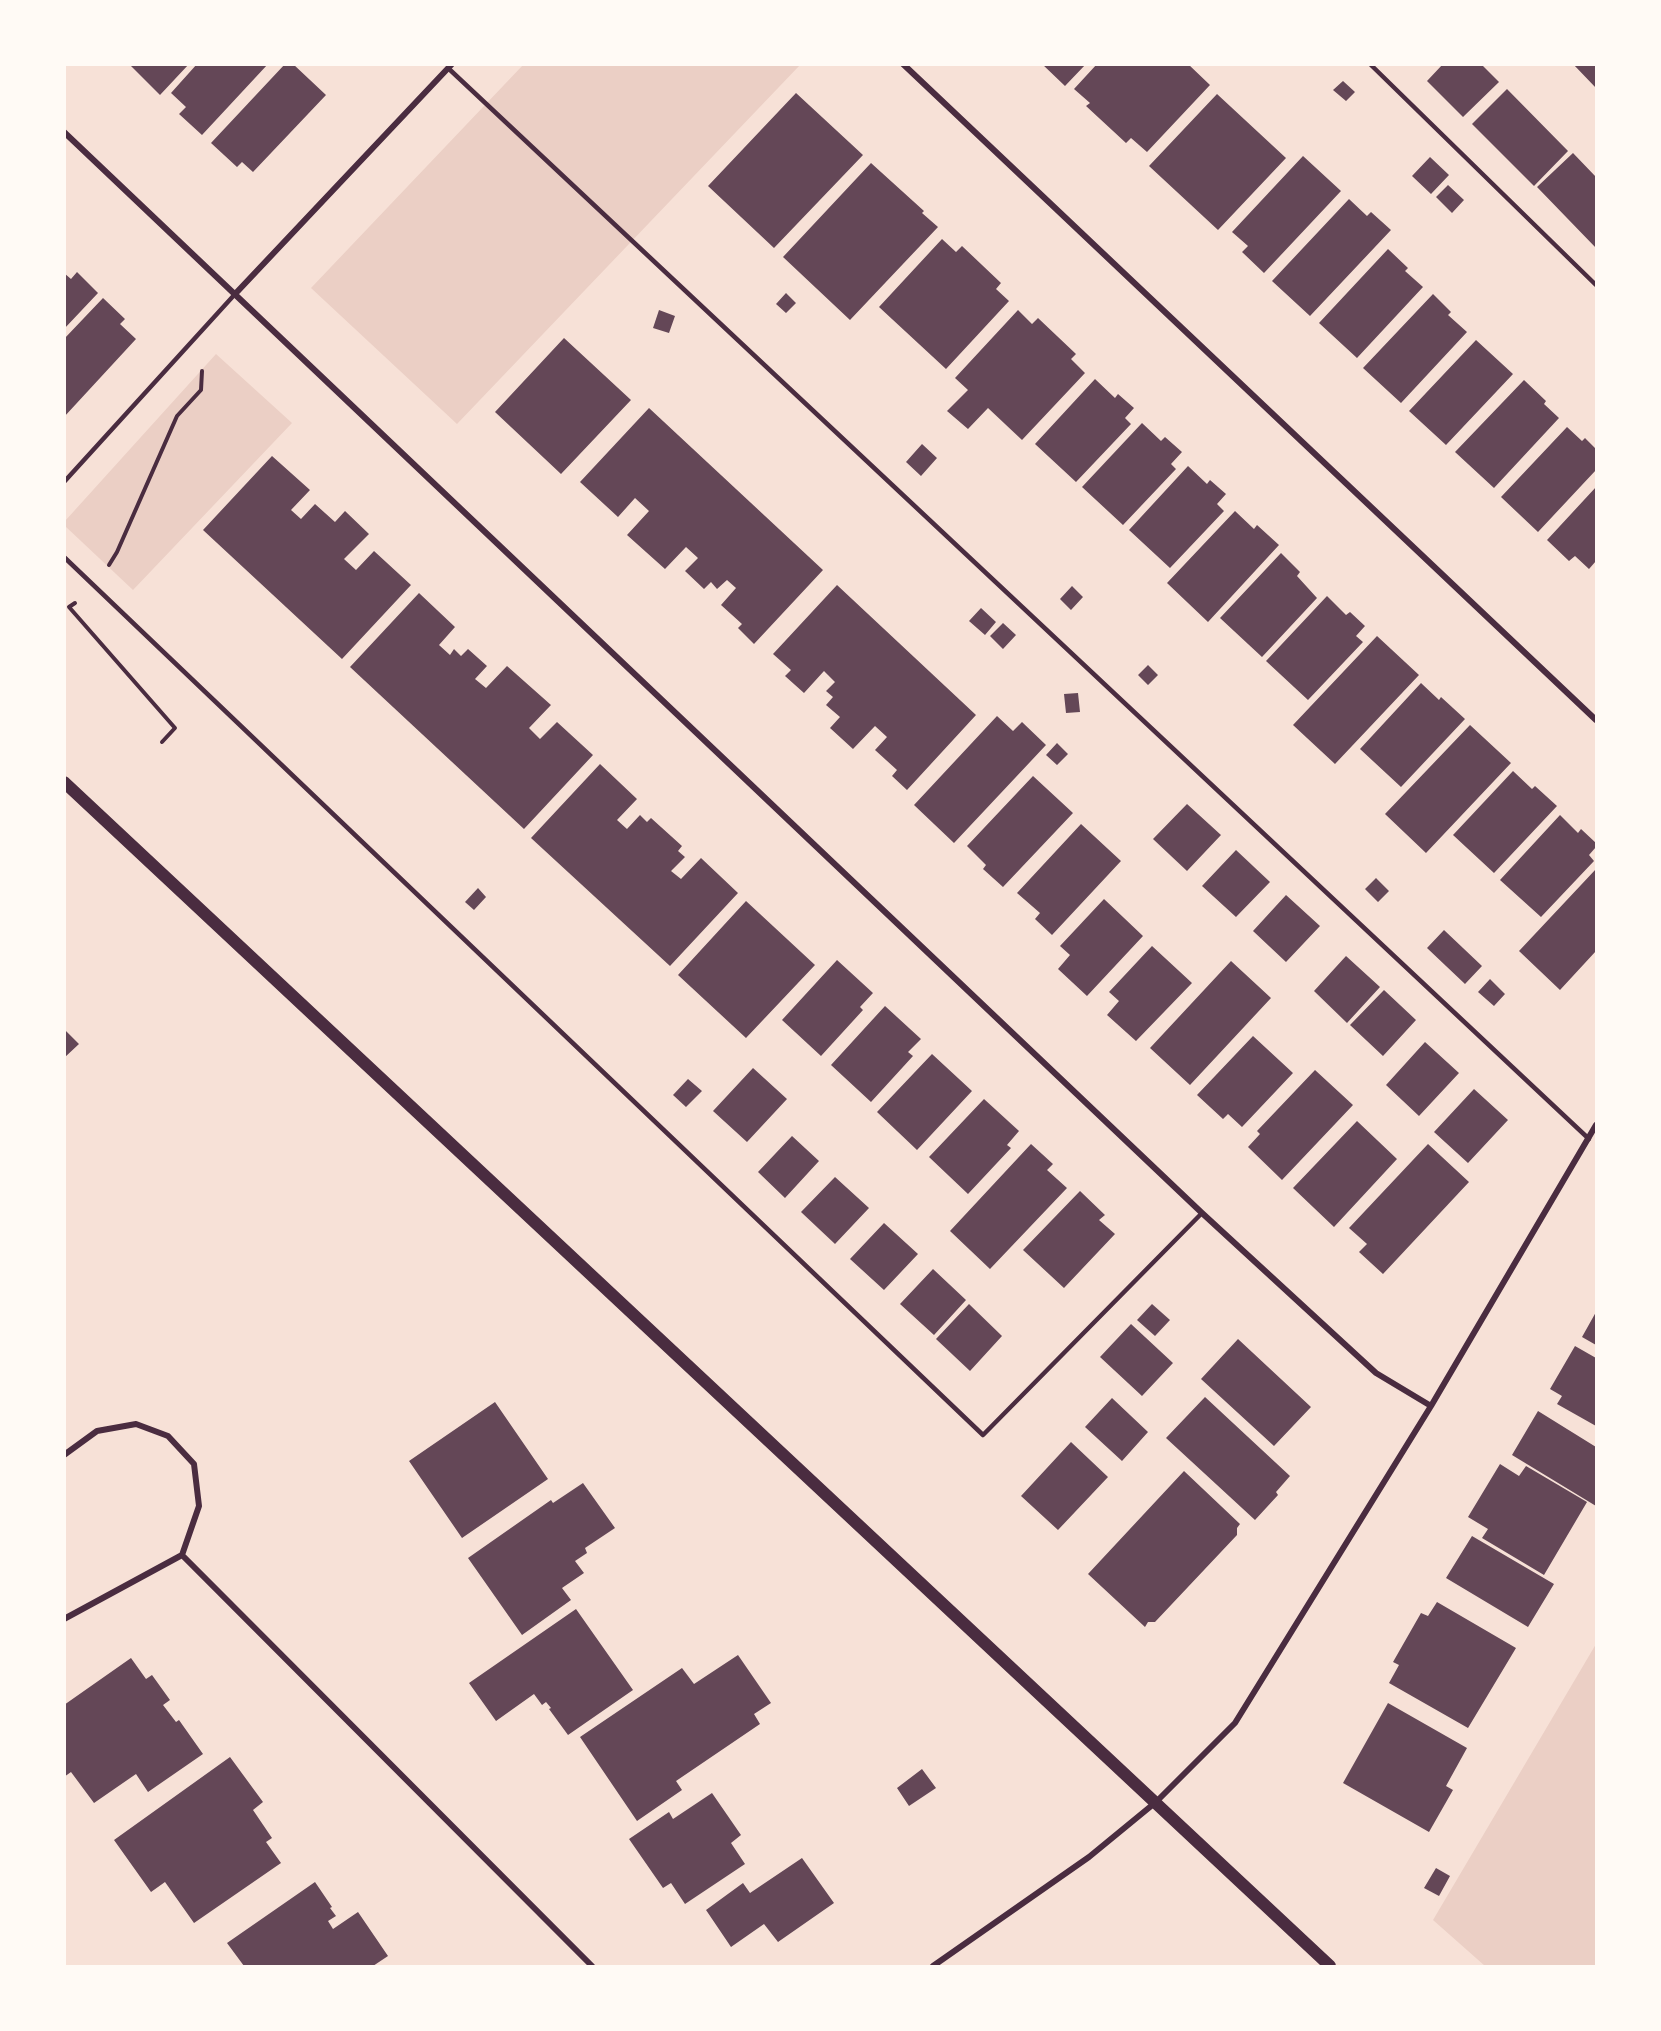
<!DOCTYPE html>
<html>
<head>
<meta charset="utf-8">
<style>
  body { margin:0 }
  #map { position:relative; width:1661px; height:2031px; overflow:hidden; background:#f7e1d7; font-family:"Golos Text",sans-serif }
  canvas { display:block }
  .frame { position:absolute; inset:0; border:66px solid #fffaf5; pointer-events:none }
</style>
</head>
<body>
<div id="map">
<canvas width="1661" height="2031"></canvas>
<div class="frame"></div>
</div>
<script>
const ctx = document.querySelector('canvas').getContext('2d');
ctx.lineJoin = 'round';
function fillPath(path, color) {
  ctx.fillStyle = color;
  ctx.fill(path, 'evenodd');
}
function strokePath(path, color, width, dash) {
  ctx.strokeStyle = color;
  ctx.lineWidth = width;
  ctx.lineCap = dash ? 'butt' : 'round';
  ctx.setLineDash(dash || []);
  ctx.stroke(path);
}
const green = new Path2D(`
  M 523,65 L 800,65 L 457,424 L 311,288 Z
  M 216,354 L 292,423 L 133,590 L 65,526 L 65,521 Z
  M 1596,1644 L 1596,1966 L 1485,1966 L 1433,1920 Z`);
const building = new Path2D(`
  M 129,64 L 189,64 L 160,95 Z
  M 197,64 L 268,64 L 202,135 L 179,114 L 186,107 L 171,93 Z
  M 285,64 L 293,64 L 326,95 L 253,172 L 242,162 L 237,167 L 211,143 Z
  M 1042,64 L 1086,64 L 1065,86 Z
  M 1097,64 L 1188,64 L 1210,85 L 1147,152 L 1131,138 L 1126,143 L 1086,106 L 1090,103 L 1074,89 Z
  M 1443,64 L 1481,64 L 1499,82 L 1463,117 L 1427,81 Z
  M 1573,64 L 1596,64 L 1596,88 Z
  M 1343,81 L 1355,92 L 1346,101 L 1333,90 Z
  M 1507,89 L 1568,151 L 1534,186 L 1472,124 Z
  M 796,93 L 863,155 L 774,248 L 708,186 Z
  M 1217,94 L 1286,158 L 1218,230 L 1149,166 Z
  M 1573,153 L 1596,177 L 1596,248 L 1537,187 Z
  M 1303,156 L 1341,191 L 1264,273 L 1242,252 L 1248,246 L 1232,232 Z
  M 1430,157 L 1449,175 L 1431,194 L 1412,176 Z
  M 871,163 L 924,211 L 922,213 L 938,227 L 850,320 L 783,257 Z
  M 1448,185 L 1464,200 L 1452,213 L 1436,197 Z
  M 1349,199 L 1367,216 L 1371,212 L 1391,230 L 1310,316 L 1272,281 Z
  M 942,239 L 956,252 L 962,246 L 1001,283 L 996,289 L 1009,301 L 946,369 L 879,307 Z
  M 1388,249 L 1408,268 L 1405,271 L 1423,287 L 1357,358 L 1319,323 Z
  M 77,272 L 98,293 L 64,329 L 64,273 L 71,279 Z
  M 786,293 L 796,303 L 786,313 L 776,304 Z
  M 1433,294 L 1451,312 L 1448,315 L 1467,332 L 1401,403 L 1363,368 Z
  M 103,298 L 125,319 L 120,324 L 136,339 L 64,417 L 64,339 Z
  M 659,310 L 675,316 L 669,333 L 653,328 Z
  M 1018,310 L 1032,324 L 1038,318 L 1076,354 L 1071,359 L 1085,373 L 1022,440 L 988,408 L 968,429 L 947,411 L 968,390 L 955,378 Z
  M 564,338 L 631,400 L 561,474 L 495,412 Z
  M 1476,340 L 1513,374 L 1446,445 L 1409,411 Z
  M 1095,379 L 1115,398 L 1118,394 L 1134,408 L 1125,418 L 1131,424 L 1076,482 L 1035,444 Z
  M 1524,380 L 1546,401 L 1544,404 L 1559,418 L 1494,488 L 1455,452 Z
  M 649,408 L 823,570 L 754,644 L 738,628 L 742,624 L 721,605 L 736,588 L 727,580 L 717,589 L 711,582 L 704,589 L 685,571 L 698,558 L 686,547 L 665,569 L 627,535 L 649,511 L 635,498 L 618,517 L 580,482 Z
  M 1142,423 L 1161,441 L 1165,437 L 1182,452 L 1171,464 L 1176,469 L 1123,525 L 1082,487 Z
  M 1567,427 L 1582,441 L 1585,438 L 1596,449 L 1596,470 L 1538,532 L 1501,497 Z
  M 922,444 L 937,458 L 921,476 L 906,462 Z
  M 272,456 L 310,490 L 291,510 L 301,519 L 315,504 L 335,522 L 345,511 L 369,534 L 344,559 L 356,570 L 374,551 L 411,585 L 342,659 L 203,530 Z
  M 1188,466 L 1207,484 L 1210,480 L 1226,494 L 1217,504 L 1224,511 L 1170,568 L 1129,530 Z
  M 1596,487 L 1596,561 L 1589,569 L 1575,556 L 1569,561 L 1547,540 Z
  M 1235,511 L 1254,529 L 1257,525 L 1279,545 L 1208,622 L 1167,583 Z
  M 1281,553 L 1300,572 L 1297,576 L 1317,598 L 1262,657 L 1220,618 Z
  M 837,585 L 976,715 L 907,790 L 892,776 L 897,770 L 875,750 L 887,737 L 875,726 L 853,749 L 830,728 L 840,717 L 826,705 L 833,697 L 826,691 L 835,682 L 824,671 L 804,693 L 785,676 L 791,670 L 773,654 Z
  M 1072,586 L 1083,597 L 1071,610 L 1060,599 Z
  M 419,593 L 455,627 L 439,645 L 450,655 L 454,649 L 461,656 L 468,649 L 487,666 L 475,679 L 486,688 L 507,666 L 551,705 L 529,728 L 540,739 L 557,722 L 593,755 L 524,829 L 350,667 Z
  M 1327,596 L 1346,615 L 1350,612 L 1365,626 L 1356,636 L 1363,642 L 1308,700 L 1266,661 Z
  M 981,608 L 996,622 L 985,635 L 969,621 Z
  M 1003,623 L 1016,635 L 1003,649 L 990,636 Z
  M 1377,636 L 1419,675 L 1335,764 L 1293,725 Z
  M 1148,665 L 1158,675 L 1148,685 L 1138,675 Z
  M 1421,683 L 1439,700 L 1441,697 L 1465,719 L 1401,787 L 1360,749 Z
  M 1078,693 L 1080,712 L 1066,713 L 1064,694 Z
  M 997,716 L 1013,731 L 1022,722 L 1046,745 L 954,843 L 914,805 Z
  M 1470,725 L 1511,763 L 1426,853 L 1385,814 Z
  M 1057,743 L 1068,754 L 1057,765 L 1046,755 Z
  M 600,764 L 637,799 L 617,820 L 627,829 L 640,815 L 647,822 L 651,818 L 682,846 L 678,851 L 685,857 L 671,871 L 681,879 L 701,858 L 738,893 L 670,966 L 531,838 Z
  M 1513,771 L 1532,789 L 1535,786 L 1557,806 L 1494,873 L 1453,835 Z
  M 1033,776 L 1073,813 L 1003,887 L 983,869 L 986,865 L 967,846 Z
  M 1187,804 L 1221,835 L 1187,871 L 1153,839 Z
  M 1560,815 L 1578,833 L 1581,829 L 1596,843 L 1596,847 L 1589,855 L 1594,861 L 1541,917 L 1500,880 Z
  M 1081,824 L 1121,861 L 1052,935 L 1035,919 L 1040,913 L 1017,893 Z
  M 1236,850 L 1270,882 L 1236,917 L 1202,886 Z
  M 1596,869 L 1596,951 L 1560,990 L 1519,951 Z
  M 1376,878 L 1389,891 L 1378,902 L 1365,889 Z
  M 478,888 L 486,897 L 474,910 L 465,902 Z
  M 1286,895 L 1320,926 L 1286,962 L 1253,931 Z
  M 1104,899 L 1143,936 L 1087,996 L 1058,969 L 1070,955 L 1060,946 Z
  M 746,901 L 815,965 L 746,1038 L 678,975 Z
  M 1444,930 L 1482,966 L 1465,984 L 1427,948 Z
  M 1152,946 L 1192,983 L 1136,1041 L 1107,1015 L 1119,1001 L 1109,992 Z
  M 1346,956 L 1380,987 L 1347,1023 L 1314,991 Z
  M 837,960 L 873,993 L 860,1007 L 863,1010 L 821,1056 L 782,1020 Z
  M 1231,961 L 1271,998 L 1190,1085 L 1150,1048 Z
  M 1490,979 L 1505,994 L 1494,1006 L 1478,992 Z
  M 1384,990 L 1416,1020 L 1383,1056 L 1350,1025 Z
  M 885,1006 L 921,1039 L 908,1052 L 913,1056 L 871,1102 L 831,1065 Z
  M 64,1029 L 79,1044 L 64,1058 Z
  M 1253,1036 L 1293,1073 L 1242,1127 L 1228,1114 L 1223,1119 L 1197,1095 Z
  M 1425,1042 L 1459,1073 L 1419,1116 L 1386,1085 Z
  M 932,1054 L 972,1091 L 917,1150 L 877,1112 Z
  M 753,1068 L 787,1099 L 747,1142 L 713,1111 Z
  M 1315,1070 L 1353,1105 L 1282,1180 L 1248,1147 L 1260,1134 L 1257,1131 Z
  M 688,1079 L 702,1091 L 686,1107 L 673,1095 Z
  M 1474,1089 L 1508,1120 L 1468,1163 L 1434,1132 Z
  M 984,1099 L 1019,1131 L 1007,1145 L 1011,1148 L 968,1194 L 929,1157 Z
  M 1357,1121 L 1397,1159 L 1334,1227 L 1293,1188 Z
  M 792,1136 L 819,1161 L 785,1198 L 758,1172 Z
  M 1031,1144 L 1053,1164 L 1047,1170 L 1067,1188 L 990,1269 L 950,1231 Z
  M 1428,1144 L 1469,1182 L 1383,1274 L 1359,1252 L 1367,1244 L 1349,1228 Z
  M 835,1177 L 869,1208 L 835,1244 L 801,1212 Z
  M 1080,1191 L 1105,1215 L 1099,1220 L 1115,1234 L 1064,1288 L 1023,1250 Z
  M 884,1223 L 918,1254 L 884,1290 L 850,1259 Z
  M 933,1269 L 966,1300 L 934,1335 L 900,1304 Z
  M 969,1304 L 1002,1336 L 970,1371 L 936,1339 Z
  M 1152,1304 L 1170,1320 L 1155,1336 L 1137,1320 Z
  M 1596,1312 L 1596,1345 L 1582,1337 Z
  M 1131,1324 L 1173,1363 L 1142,1396 L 1100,1357 Z
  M 1238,1339 L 1311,1407 L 1274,1446 L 1201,1379 Z
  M 1575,1346 L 1596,1358 L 1596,1426 L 1557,1404 L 1562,1396 L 1550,1389 Z
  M 1205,1397 L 1290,1476 L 1276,1492 L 1278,1495 L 1255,1520 L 1166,1438 Z
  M 1112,1398 L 1148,1432 L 1122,1461 L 1085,1427 Z
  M 495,1402 L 548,1479 L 462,1538 L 409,1461 Z
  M 1538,1411 L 1596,1447 L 1596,1506 L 1512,1455 Z
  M 1071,1442 L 1108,1477 L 1058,1530 L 1021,1496 Z
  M 1500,1464 L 1519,1476 L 1526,1466 L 1587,1502 L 1544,1575 L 1482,1538 L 1488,1529 L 1468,1517 Z
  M 1184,1471 L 1240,1524 L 1237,1528 L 1237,1535 L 1155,1622 L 1148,1622 L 1145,1627 L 1088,1574 Z
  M 583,1483 L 615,1528 L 585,1548 L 587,1553 L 575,1561 L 584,1573 L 562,1588 L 571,1600 L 522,1635 L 468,1558 L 551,1500 L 553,1503 Z
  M 1472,1536 L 1554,1584 L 1528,1627 L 1446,1578 Z
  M 1437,1602 L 1516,1648 L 1468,1728 L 1389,1683 L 1399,1665 L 1393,1662 L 1421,1613 L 1428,1616 Z
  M 576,1609 L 633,1690 L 568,1735 L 549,1709 L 551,1708 L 546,1702 L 542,1705 L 534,1694 L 496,1721 L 469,1683 Z
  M 738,1655 L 771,1703 L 754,1714 L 760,1724 L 676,1781 L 682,1790 L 637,1821 L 580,1737 L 682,1668 L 694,1684 Z
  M 131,1658 L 146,1679 L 152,1675 L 170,1700 L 163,1705 L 176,1722 L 179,1720 L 203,1754 L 148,1792 L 136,1774 L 94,1803 L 71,1772 L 64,1777 L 64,1705 Z
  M 1388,1703 L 1467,1748 L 1446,1786 L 1453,1790 L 1429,1832 L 1343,1783 Z
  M 230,1757 L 263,1802 L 253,1810 L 272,1838 L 266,1842 L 281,1863 L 194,1923 L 165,1882 L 151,1892 L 114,1840 Z
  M 922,1769 L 936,1788 L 909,1806 L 897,1788 Z
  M 712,1793 L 741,1835 L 731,1843 L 745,1864 L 685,1904 L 671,1883 L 663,1888 L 629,1839 L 669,1812 L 673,1819 Z
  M 802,1858 L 834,1903 L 778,1942 L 764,1924 L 731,1947 L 706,1910 L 743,1883 L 750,1893 Z
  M 1436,1868 L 1450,1876 L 1439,1896 L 1424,1888 Z
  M 315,1882 L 332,1907 L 330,1908 L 336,1916 L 328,1921 L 333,1929 L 358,1912 L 388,1956 L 373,1966 L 244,1966 L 227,1943 Z`);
const path = new Path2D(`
  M 109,565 L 117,552 L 177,416 L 201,390 L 202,371
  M 75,603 L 69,607 L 175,728 L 162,742`);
const service = new Path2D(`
  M 1370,64 L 1596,285
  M 448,68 L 1589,1139
  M 64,482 L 236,293
  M 64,557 L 983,1435 L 1202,1213`);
const minor = new Path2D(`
  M 903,64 L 1596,720
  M 64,132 L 1202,1213 L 1376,1373 L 1431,1406
  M 236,293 L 452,64
  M 64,1455 L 97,1431 L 136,1424 L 168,1436 L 194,1464 L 199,1506 L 182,1555 L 64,1619
  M 182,1555 L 592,1966
  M 933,1966 L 1089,1857 L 1156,1802 L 1235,1723 L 1431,1406 L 1596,1125`);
const secondary = new Path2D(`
  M 64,782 L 1330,1966`);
fillPath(green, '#ebcfc5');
fillPath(building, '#644757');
strokePath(path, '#4a2c40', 4);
strokePath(service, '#4a2c40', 4.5);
strokePath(minor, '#4a2c40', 6);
strokePath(secondary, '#4a2c40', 12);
</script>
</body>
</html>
